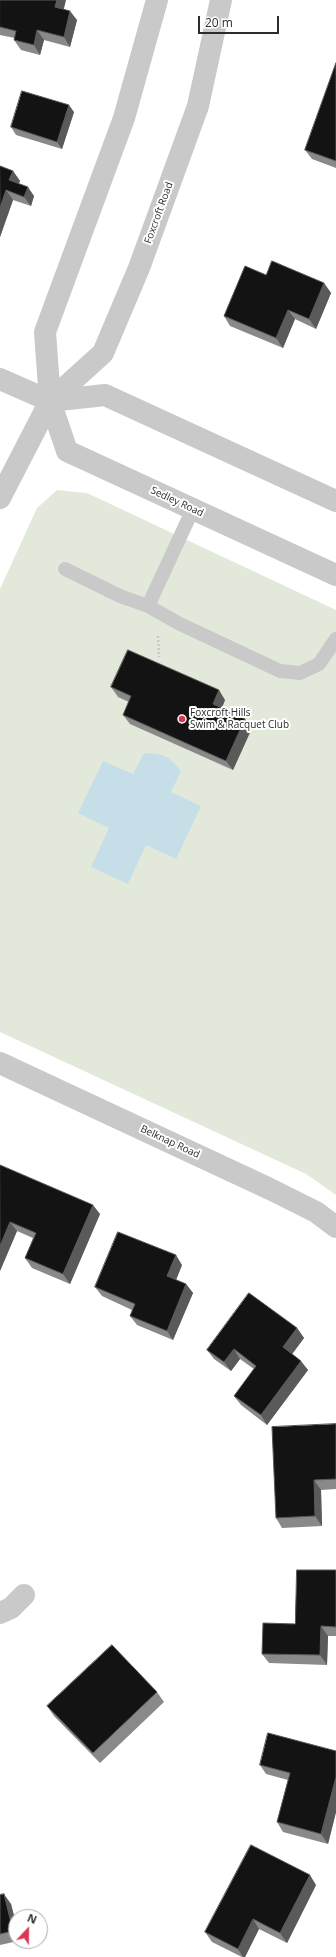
<!DOCTYPE html>
<html>
<head>
<meta charset="utf-8">
<style>
  body { margin:0 }
  #map { position:relative; width:336px; height:1957px; overflow:hidden; background:#fff; font-family:"Open Sans",sans-serif }
  canvas { display:block }
  .north { position:absolute; left:8px; top:1909px; width:40px; height:40px; box-sizing:border-box; background:#fff; border:1px solid #ababab; border-radius:50%; rotate:22deg; font-size:11px; font-weight:700; line-height:16px; text-align:center; color:#2c2c2c }
  .north::after { content:''; display:block; margin:auto; width:14px; height:18px; background:#d93753; clip-path:polygon(50% 0,100% 100%,50% 72%,0 100%) }
  .scale { position:absolute; left:198px; top:16px; width:81px; height:18px; box-sizing:border-box; border:2px solid #2c2c2c; border-top:0; padding-left:5px; font-size:12px; line-height:14px; white-space:nowrap; color:#2c2c2c; -webkit-text-stroke:3px #fff; paint-order:stroke }
</style>
</head>
<body>
<div id="map">
<canvas width="336" height="1957"></canvas>
<div class="north">N</div>
<div class="scale">20 m</div>
</div>
<script>
const ctx = document.querySelector('canvas').getContext('2d');
ctx.lineJoin = 'round';
function fillPath(path, color) {
  ctx.fillStyle = color;
  ctx.fill(path, 'evenodd');
}
function strokePath(path, color, width, dash) {
  ctx.strokeStyle = color;
  ctx.lineWidth = width;
  ctx.lineCap = dash ? 'butt' : 'round';
  ctx.setLineDash(dash || []);
  ctx.stroke(path);
}
function write(font, color, halo, rows, align = 'center') {
  ctx.font = font + ' "Open Sans",sans-serif';
  ctx.lineWidth = 4;
  ctx.setLineDash([]);
  ctx.textBaseline = 'middle';
  ctx.strokeStyle = halo;
  ctx.fillStyle = color;
  for (const [text, x, y, turn = 0] of rows) {
    ctx.save();
    ctx.translate(x, y);
    ctx.rotate((+turn || 0) * Math.PI / 180);
    ctx.textAlign = isNaN(turn) ? turn : align;
    if (halo) ctx.strokeText(text, 0, 0);
    ctx.fillText(text, 0, 0);
    ctx.restore();
  }
}
const green = new Path2D(`
  M 57,490 L 87,493 L 336,610 L 336,1195 L 306,1174 L 0,1032 L 0,589 L 37,508 Z`);
const water = new Path2D(`
  M 144,753 C 164,754 168,755 181,771 L 171,792 L 201,806 L 176,859 L 146,845 L 128,884 L 91,867 L 109,828 L 78,813 L 103,761 L 133,774 Z`);
const path = new Path2D(`
  M 158,636 L 159,657`);
const lane = new Path2D(`
  M 65,569 L 120,596 L 148,606 L 193,509
  M 148,606 L 180,624 L 280,671 L 300,673 L 319,664 L 336,639`);
const street = new Path2D(`
  M 157,0 L 124,118 L 45,332 L 50,401 L 67,451 L 336,575
  M 0,379 L 50,401 L 105,395 L 336,501
  M 0,498 L 50,401 L 103,353 L 139,268 L 198,106 L 221,0
  M 0,1063 L 270,1189 L 316,1212 L 336,1227
  M 0,1613 L 11,1608 L 24,1595`);
const wall = new Path2D(`
  M 0,0 L 64,9 L 77,20 L 70,47 L 44,40 L 40,55 L 21,50 L 14,40 L 15,38 L 0,35 Z
  M 336,63 L 336,168 L 312,159 L 305,150 Z
  M 74,112 L 62,149 L 16,135 L 11,127 Z
  M 0,166 L 13,171 L 20,181 L 18,183 L 34,196 L 31,206 L 13,200 L 0,237 Z
  M 266,275 L 324,283 L 331,293 L 316,329 L 295,319 L 283,348 L 230,326 L 224,316 Z
  M 111,687 L 225,700 L 222,708 L 252,728 L 233,770 L 130,724 L 123,715 L 129,702 L 118,697 Z
  M 0,1165 L 100,1214 L 70,1284 L 32,1268 L 25,1258 L 33,1238 L 17,1231 L 0,1271 Z
  M 182,1265 L 176,1280 L 186,1284 L 193,1293 L 173,1340 L 137,1325 L 130,1316 L 132,1310 L 102,1296 L 95,1287 Z
  M 297,1328 L 304,1338 L 292,1354 L 308,1370 L 267,1425 L 241,1405 L 234,1396 L 254,1369 L 240,1359 L 231,1371 L 214,1359 L 207,1350 Z
  M 336,1424 L 336,1489 L 321,1490 L 322,1526 L 282,1528 L 276,1518 Z
  M 336,1570 L 336,1636 L 328,1636 L 327,1665 L 269,1663 L 262,1654 L 295,1624 Z
  M 157,1692 L 164,1702 L 100,1763 L 54,1716 L 47,1706 Z
  M 336,1751 L 336,1812 L 328,1844 L 283,1832 L 277,1822 L 288,1780 L 266,1774 L 260,1765 Z
  M 316,1885 L 287,1943 L 259,1929 L 245,1957 L 242,1957 L 212,1942 L 205,1932 Z
  M 0,1895 L 11,1904 L 16,1924 L 16,1941 L 18,1941 L 0,1945 Z`);
const shadedWall = new Path2D(`
  M 57,0 L 66,0 L 62,17 L 55,7 Z
  M 70,11 L 77,20 L 70,47 L 64,37 Z
  M 37,30 L 44,40 L 40,55 L 34,45 Z
  M 69,105 L 74,112 L 62,149 L 57,142 Z
  M 13,171 L 20,181 L 16,190 L 9,180 Z
  M 28,187 L 34,196 L 31,206 L 24,197 Z
  M 6,190 L 13,200 L 0,237 L 0,208 Z
  M 324,283 L 331,293 L 316,329 L 309,319 Z
  M 288,310 L 295,319 L 283,348 L 276,338 Z
  M 219,690 L 225,700 L 219,714 L 213,704 Z
  M 245,719 L 252,728 L 233,770 L 226,761 Z
  M 93,1205 L 100,1214 L 70,1284 L 63,1274 Z
  M 10,1222 L 17,1231 L 0,1271 L 0,1246 Z
  M 176,1255 L 182,1265 L 174,1285 L 167,1276 Z
  M 186,1284 L 193,1293 L 173,1340 L 167,1331 Z
  M 297,1328 L 304,1338 L 290,1357 L 283,1347 Z
  M 234,1349 L 240,1359 L 231,1371 L 224,1362 Z
  M 301,1361 L 308,1370 L 267,1425 L 261,1415 Z
  M 314,1480 L 321,1490 L 322,1526 L 315,1516 Z
  M 321,1626 L 328,1636 L 327,1665 L 320,1655 Z
  M 336,1777 L 336,1812 L 328,1844 L 321,1834 Z
  M 310,1875 L 316,1885 L 287,1943 L 280,1933 Z
  M 4,1894 L 11,1904 L 16,1924 L 16,1935 L 13,1931 Z
  M 253,1919 L 259,1929 L 245,1957 L 243,1957 L 238,1949 Z`);
const building = new Path2D(`
  M 0,0 L 57,0 L 55,7 L 70,11 L 64,37 L 37,30 L 34,45 L 14,40 L 16,31 L 0,27 Z
  M 336,63 L 336,161 L 305,150 Z
  M 22,91 L 69,105 L 57,142 L 11,127 Z
  M 0,166 L 13,171 L 9,180 L 28,187 L 24,197 L 6,190 L 0,208 Z
  M 272,261 L 324,283 L 309,319 L 288,310 L 276,338 L 224,316 L 245,266 L 266,275 Z
  M 128,650 L 219,690 L 213,704 L 245,719 L 226,761 L 123,715 L 131,696 L 111,687 Z
  M 0,1165 L 93,1205 L 63,1274 L 25,1258 L 36,1233 L 10,1222 L 0,1246 Z
  M 118,1232 L 176,1255 L 167,1276 L 186,1284 L 167,1331 L 130,1316 L 135,1304 L 95,1287 Z
  M 249,1293 L 297,1328 L 283,1347 L 301,1361 L 261,1415 L 234,1396 L 256,1366 L 234,1349 L 224,1362 L 207,1350 Z
  M 336,1424 L 336,1479 L 314,1480 L 315,1516 L 276,1518 L 272,1427 Z
  M 297,1570 L 336,1570 L 336,1627 L 321,1626 L 320,1655 L 262,1654 L 263,1623 L 295,1624 Z
  M 112,1645 L 157,1692 L 93,1753 L 47,1706 Z
  M 268,1733 L 336,1751 L 336,1777 L 321,1834 L 277,1822 L 290,1773 L 260,1765 Z
  M 251,1845 L 310,1875 L 280,1933 L 253,1919 L 238,1949 L 205,1932 Z
  M 4,1894 L 13,1931 L 0,1934 L 0,1895 Z`);
const markers = [
  [182,719,4,"#d93753"]
];
const streetNames = [
  ["Foxcroft Road",159,213,-70],
  ["Sedley Road",177,502,25],
  ["Belknap Road",170,1142,25]
];
const poiNames = [
  ["Foxcroft Hills",190,713],
  ["Swim & Racquet Club",190,725]
];
fillPath(green, '#e3e9da');
fillPath(water, '#c6dee8');
strokePath(path, '#c9c9c9', 2.5, [2, 2]);
strokePath(lane, '#c9c9c9', 14);
strokePath(street, '#c9c9c9', 22);
fillPath(wall, '#898989');
fillPath(shadedWall, '#5a5a5a');
fillPath(building, '#131313');
strokePath(building, '#5a5a5a', 1);
for (const [x, y, r, color] of markers) {
  const dot = new Path2D();
  dot.arc(x, y, r, 0, 2 * Math.PI);
  ctx.fillStyle = color;
  ctx.fill(dot);
  strokePath(dot, '#fff', 1.5);
}
write('10px', '#2c2c2c', '#fff', streetNames);
write('10px', '#2c2c2c', '#fff', poiNames, 'left');
</script>
</body>
</html>
